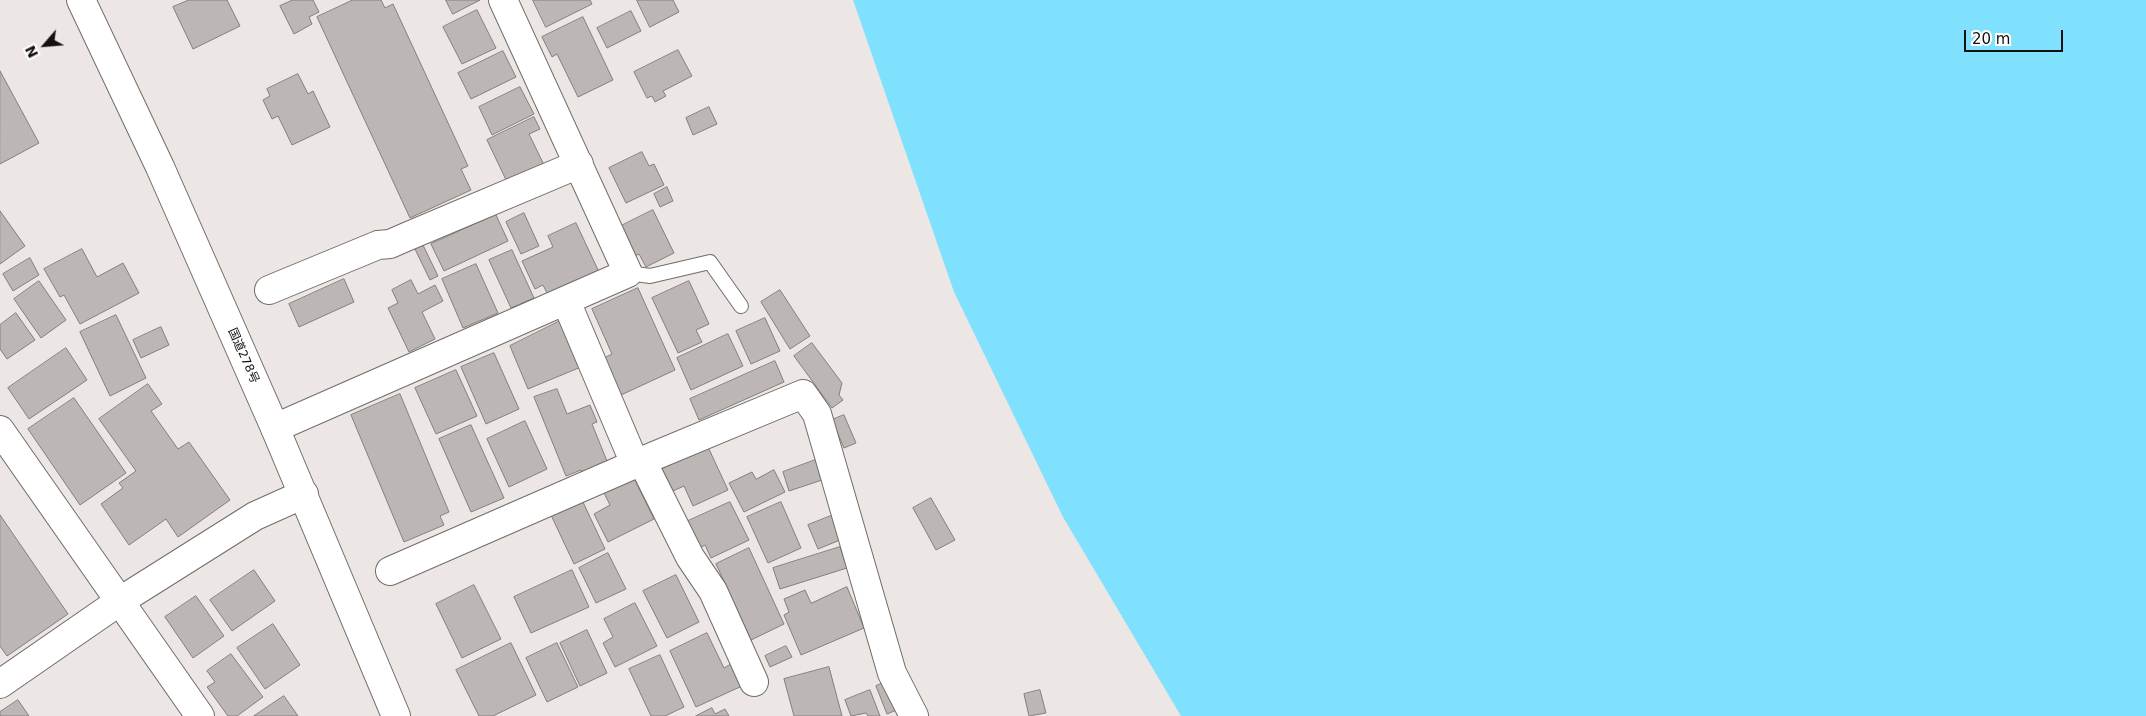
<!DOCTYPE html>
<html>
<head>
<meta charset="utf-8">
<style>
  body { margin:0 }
  #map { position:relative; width:2146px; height:716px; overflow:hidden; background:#ece7e5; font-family:"DejaVu Sans",sans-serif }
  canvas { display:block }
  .north { position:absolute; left:20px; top:20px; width:50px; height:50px; -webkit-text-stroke:4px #fff; paint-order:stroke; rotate:243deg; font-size:14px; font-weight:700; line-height:20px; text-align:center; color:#141211 }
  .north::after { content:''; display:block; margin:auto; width:18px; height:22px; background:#141211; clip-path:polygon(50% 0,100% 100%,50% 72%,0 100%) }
  .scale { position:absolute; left:1964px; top:30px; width:99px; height:22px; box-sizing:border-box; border:2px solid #141211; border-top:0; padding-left:6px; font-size:15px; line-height:18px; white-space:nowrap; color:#141211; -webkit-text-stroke:4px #fff; paint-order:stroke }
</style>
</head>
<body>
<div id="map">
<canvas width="2146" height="716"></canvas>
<div class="north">N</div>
<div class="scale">20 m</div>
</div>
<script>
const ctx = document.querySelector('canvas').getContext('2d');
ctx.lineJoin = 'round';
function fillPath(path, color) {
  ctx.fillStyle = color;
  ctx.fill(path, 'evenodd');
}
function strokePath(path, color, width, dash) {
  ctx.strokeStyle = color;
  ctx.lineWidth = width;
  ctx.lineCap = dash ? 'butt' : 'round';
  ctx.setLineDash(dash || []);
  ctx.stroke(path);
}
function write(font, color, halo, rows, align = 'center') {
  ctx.font = font + ' "DejaVu Sans","Noto Sans JP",sans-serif';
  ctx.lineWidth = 4;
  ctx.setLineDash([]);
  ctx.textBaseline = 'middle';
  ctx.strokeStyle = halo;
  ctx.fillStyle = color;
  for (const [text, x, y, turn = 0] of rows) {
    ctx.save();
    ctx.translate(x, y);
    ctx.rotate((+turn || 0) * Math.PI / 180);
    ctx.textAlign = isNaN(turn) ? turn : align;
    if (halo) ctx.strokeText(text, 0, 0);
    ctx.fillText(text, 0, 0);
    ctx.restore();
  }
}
const water = new Path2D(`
  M 853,0 L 2146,0 L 2146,716 L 1181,716 L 1063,517 L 954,292 Z`);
const building = new Path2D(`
  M 189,0 L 227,0 L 240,26 L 193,49 L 173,7 Z
  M 293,0 L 313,0 L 319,12 L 309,17 L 312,24 L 294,34 L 280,6 Z
  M 353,0 L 381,0 L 385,8 L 393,4 L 468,166 L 461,169 L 471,190 L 410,218 L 317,17 Z
  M 446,0 L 480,0 L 453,14 Z
  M 533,0 L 590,0 L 592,4 L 546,27 Z
  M 637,0 L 673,0 L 679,12 L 650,27 Z
  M 477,10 L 496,48 L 462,64 L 443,27 Z
  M 631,11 L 641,31 L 607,48 L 597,28 Z
  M 583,17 L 613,80 L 578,97 L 557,54 L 552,57 L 542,37 Z
  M 678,50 L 692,76 L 663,91 L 666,96 L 655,102 L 652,96 L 647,98 L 634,72 Z
  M 503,51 L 516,77 L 471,99 L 458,73 Z
  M 0,71 L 39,143 L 0,164 Z
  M 298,74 L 308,94 L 313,91 L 330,127 L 292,145 L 278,116 L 272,119 L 263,100 L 270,96 L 267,89 Z
  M 520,87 L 534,114 L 492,135 L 479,107 Z
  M 709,107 L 717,124 L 693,135 L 686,118 Z
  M 534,117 L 540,129 L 529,134 L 545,167 L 508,184 L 487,140 Z
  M 642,152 L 649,166 L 654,164 L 664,185 L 626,203 L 609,168 Z
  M 667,187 L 673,201 L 660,207 L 654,194 Z
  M 653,210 L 674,253 L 646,267 L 639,254 L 635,256 L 621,226 Z
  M 0,211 L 25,246 L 0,264 Z
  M 524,213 L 539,246 L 521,254 L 506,222 Z
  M 496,215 L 508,241 L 444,271 L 431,244 Z
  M 576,223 L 599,272 L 548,295 L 543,285 L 535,289 L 522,261 L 553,247 L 548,236 Z
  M 421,241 L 438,276 L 430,280 L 413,245 Z
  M 82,249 L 97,277 L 123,263 L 139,293 L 80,324 L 64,295 L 60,297 L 44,269 Z
  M 512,250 L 534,298 L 511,308 L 489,260 Z
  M 30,258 L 39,275 L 13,291 L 3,274 Z
  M 476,264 L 498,313 L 463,328 L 442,279 Z
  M 344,279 L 354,302 L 299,327 L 289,304 Z
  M 411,280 L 418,294 L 435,285 L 443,301 L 422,312 L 435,339 L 409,352 L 388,308 L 398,303 L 392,290 Z
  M 39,281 L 66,320 L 41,338 L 14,299 Z
  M 689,281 L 709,324 L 696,330 L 702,342 L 678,353 L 652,298 Z
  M 638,288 L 675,370 L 621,395 L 604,358 L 612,354 L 592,309 Z
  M 780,290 L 810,336 L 790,349 L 761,302 Z
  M 16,313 L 35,340 L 7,359 L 0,349 L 0,325 Z
  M 116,315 L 146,378 L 110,396 L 80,332 Z
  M 765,318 L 780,351 L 751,364 L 736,331 Z
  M 562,320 L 581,367 L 528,389 L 510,346 Z
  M 161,327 L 169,345 L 141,358 L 133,340 Z
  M 728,334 L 743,366 L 691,390 L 677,358 Z
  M 812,343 L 842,383 L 839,395 L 843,400 L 832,408 L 794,356 Z
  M 66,348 L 87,380 L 29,419 L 8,388 Z
  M 494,353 L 519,409 L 486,424 L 461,367 Z
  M 775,361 L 784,382 L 699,420 L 690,399 Z
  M 456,370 L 477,416 L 436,434 L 415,388 Z
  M 148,384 L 162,404 L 151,411 L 178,449 L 189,442 L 230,500 L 178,537 L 166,519 L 129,545 L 101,504 L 123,488 L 119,483 L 136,471 L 99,419 Z
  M 557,389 L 567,414 L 590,405 L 597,422 L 592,424 L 609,466 L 583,476 L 581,470 L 566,476 L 534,397 Z
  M 400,394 L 449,512 L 440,516 L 444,525 L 404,542 L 351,415 Z
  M 74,398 L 126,473 L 80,505 L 28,429 Z
  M 844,415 L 856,443 L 844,448 L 832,420 Z
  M 525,421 L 547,469 L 509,487 L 487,439 Z
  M 471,425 L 504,498 L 471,512 L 439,439 Z
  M 708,447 L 728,490 L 693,506 L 684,486 L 673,491 L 662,469 Z
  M 818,459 L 825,479 L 789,491 L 783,472 Z
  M 774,470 L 785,492 L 744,512 L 729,483 L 752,472 L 756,479 Z
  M 633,476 L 654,519 L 608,542 L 594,514 L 610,505 L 603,491 Z
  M 931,498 L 955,540 L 936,550 L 913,508 Z
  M 582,500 L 605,549 L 574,564 L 551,515 Z
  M 730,502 L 749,540 L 711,558 L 705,545 L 700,548 L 688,521 Z
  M 781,502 L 801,548 L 768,563 L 747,517 Z
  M 836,514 L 845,538 L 818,549 L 808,525 Z
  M 0,515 L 68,614 L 7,656 L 0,646 Z
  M 840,547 L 847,568 L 780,589 L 773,568 Z
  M 749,548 L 784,624 L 751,640 L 716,564 Z
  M 608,553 L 626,589 L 596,603 L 579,568 Z
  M 254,570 L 275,601 L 232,631 L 210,600 Z
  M 572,570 L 589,607 L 531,633 L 514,597 Z
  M 676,575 L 699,622 L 667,638 L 643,591 Z
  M 474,585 L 501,639 L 462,658 L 436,604 Z
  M 847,587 L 864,628 L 801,655 L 784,615 L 789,612 L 784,599 L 805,590 L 811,603 Z
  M 196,596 L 224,636 L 193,658 L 165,617 Z
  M 635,603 L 657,646 L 615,667 L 603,643 L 613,637 L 604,619 Z
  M 273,624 L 300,665 L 265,689 L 237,648 Z
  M 587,630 L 607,673 L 580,686 L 560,643 Z
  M 707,633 L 724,668 L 731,664 L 742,686 L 696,707 L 670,651 Z
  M 511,643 L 536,695 L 493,716 L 479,716 L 456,670 Z
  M 557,643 L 578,687 L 547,702 L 526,658 Z
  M 786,646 L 792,657 L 770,667 L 765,656 Z
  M 231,654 L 263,697 L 237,716 L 228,716 L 207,687 L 215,682 L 207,671 Z
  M 660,655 L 684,707 L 665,716 L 651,716 L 629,669 Z
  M 829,667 L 842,716 L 794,716 L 784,679 Z
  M 888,681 L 899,709 L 887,714 L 876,686 Z
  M 870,690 L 880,716 L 868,716 L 866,713 L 851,716 L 845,700 Z
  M 1040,690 L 1046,713 L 1029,716 L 1024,694 Z
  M 284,696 L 298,716 L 254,716 Z
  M 18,700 L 29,716 L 0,716 L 0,712 Z
  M 712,708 L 715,714 L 725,709 L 729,716 L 696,716 Z`);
const service = new Path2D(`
  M 628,273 L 650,276 L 710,262 L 741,306`);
const minor = new Path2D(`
  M 269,290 L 378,245 L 390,244 L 406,237 L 579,164
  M 566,301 L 635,464
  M 275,428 L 628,273 L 503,0
  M 0,430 L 200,716
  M 642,461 L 690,557 L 713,591 L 754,682
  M 390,571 L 642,461 L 803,394 L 817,414 L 892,673 L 914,716
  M 0,684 L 120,601 L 255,516 L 304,494`);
const trunk = new Path2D(`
  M 81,0 L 160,167 L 275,428 L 396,716`);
const streetNames = [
  ["国道278号",243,356,66]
];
fillPath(water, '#7fe1fd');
fillPath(building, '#bcb7b5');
strokePath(building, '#837f7d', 1);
strokePath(service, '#716c6a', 16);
strokePath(minor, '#716c6a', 30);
strokePath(trunk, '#716c6a', 30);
strokePath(service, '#fff', 14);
strokePath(minor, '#fff', 28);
strokePath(trunk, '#fff', 28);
write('12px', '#141211', '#fff', streetNames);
</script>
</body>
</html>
